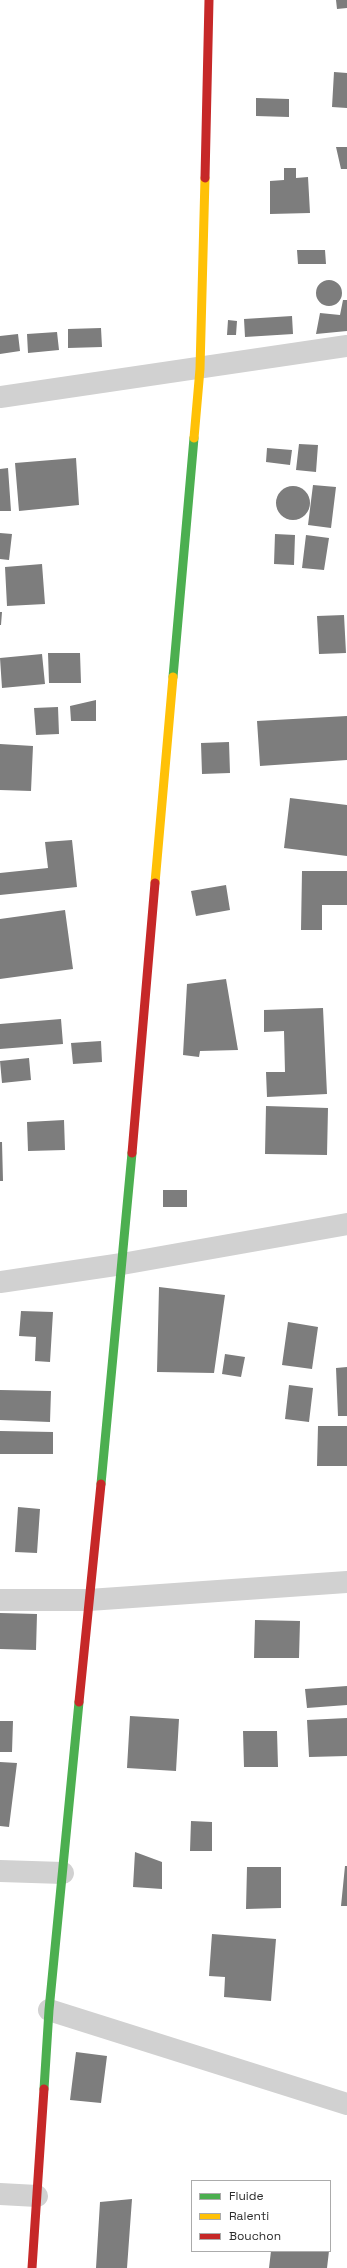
<!DOCTYPE html>
<html>
<head>
<meta charset="utf-8">
<style>
  body { margin:0 }
  #map { position:relative; width:347px; height:2268px; overflow:hidden; background:#fff; font-family:"Space Grotesk",sans-serif }
  canvas { display:block }
  .legend { position:absolute; left:191px; top:2180px; width:140px; height:72px; box-sizing:border-box; background:#fff; border:1px solid #ababab; margin:0; padding:5px 7px; list-style:none; font-size:12px; color:#2c2c2c }
  .legend li { display:flex; align-items:center; gap:8px; height:20px }
  .legend b { width:20px; border:1px solid #ababab }
</style>
</head>
<body>
<div id="map">
<canvas width="347" height="2268"></canvas>
<ul class="legend">
<li><b style="height:5px;background:#4caf50"></b>Fluide</li>
<li><b style="height:5px;background:#ffc107"></b>Ralenti</li>
<li><b style="height:5px;background:#c62828"></b>Bouchon</li>
</ul>
</div>
<script>
const ctx = document.querySelector('canvas').getContext('2d');
ctx.lineJoin = 'round';
function fillPath(path, color) {
  ctx.fillStyle = color;
  ctx.fill(path, 'evenodd');
}
function strokePath(path, color, width, dash) {
  ctx.strokeStyle = color;
  ctx.lineWidth = width;
  ctx.lineCap = dash ? 'butt' : 'round';
  ctx.setLineDash(dash || []);
  ctx.stroke(path);
}
const building = new Path2D(`
  M 336,0 L 347,0 L 347,8 L 337,9 Z
  M 334,72 L 347,73 L 347,108 L 332,107 Z
  M 256,98 L 289,99 L 289,117 L 256,116 Z
  M 336,147 L 347,147 L 347,169 L 341,169 Z
  M 284,168 L 296,168 L 296,178 L 308,177 L 310,213 L 270,214 L 270,181 L 284,180 Z
  M 297,250 L 325,250 L 326,264 L 298,264 Z
  M316 293a13 13 0 1 1 26 0a13 13 0 1 1-26 0Z
  M 343,300 L 347,300 L 347,331 L 316,334 L 320,313 L 340,315 Z
  M 292,316 L 293,334 L 245,337 L 244,319 Z
  M 228,320 L 237,321 L 236,335 L 227,335 Z
  M 101,328 L 102,347 L 68,348 L 68,329 Z
  M 57,332 L 59,350 L 28,353 L 27,334 Z
  M 18,334 L 20,351 L 0,354 L 0,336 Z
  M 299,444 L 318,445 L 316,472 L 296,470 Z
  M 267,448 L 292,450 L 290,465 L 266,462 Z
  M 76,458 L 79,505 L 19,511 L 15,463 Z
  M 8,468 L 11,511 L 0,511 L 0,469 Z
  M 313,485 L 336,487 L 331,528 L 308,525 Z
  M276 503a17 17 0 1 1 34 0a17 17 0 1 1-34 0Z
  M 0,533 L 12,534 L 9,560 L 0,559 Z
  M 275,534 L 295,535 L 294,565 L 274,564 Z
  M 306,535 L 329,538 L 324,570 L 302,568 Z
  M 42,564 L 45,604 L 7,606 L 5,567 Z
  M 0,612 L 2,612 L 1,625 L 0,625 Z
  M 344,615 L 346,653 L 319,654 L 317,616 Z
  M 48,653 L 80,653 L 81,683 L 49,683 Z
  M 42,654 L 45,684 L 2,688 L 0,658 Z
  M 96,700 L 96,721 L 71,721 L 70,706 Z
  M 58,707 L 59,734 L 36,735 L 34,708 Z
  M 347,716 L 347,760 L 260,766 L 257,721 Z
  M 229,742 L 230,773 L 202,774 L 201,743 Z
  M 0,744 L 33,746 L 31,791 L 0,790 Z
  M 290,798 L 347,805 L 347,856 L 284,848 Z
  M 72,840 L 77,887 L 0,895 L 0,873 L 48,868 L 45,842 Z
  M 302,871 L 347,871 L 347,905 L 322,905 L 322,930 L 301,930 Z
  M 226,885 L 230,910 L 196,916 L 191,891 Z
  M 65,910 L 73,969 L 0,979 L 0,919 Z
  M 226,979 L 238,1050 L 200,1051 L 199,1057 L 183,1055 L 187,984 Z
  M 323,1008 L 327,1094 L 267,1097 L 266,1072 L 285,1072 L 284,1031 L 264,1032 L 264,1010 Z
  M 61,1019 L 63,1044 L 0,1049 L 0,1024 Z
  M 101,1041 L 102,1062 L 73,1064 L 71,1043 Z
  M 29,1058 L 31,1080 L 2,1083 L 0,1061 Z
  M 266,1106 L 328,1108 L 327,1155 L 265,1154 Z
  M 64,1120 L 65,1150 L 28,1151 L 27,1122 Z
  M 0,1142 L 2,1142 L 3,1181 L 0,1181 Z
  M 163,1190 L 187,1190 L 187,1207 L 163,1207 Z
  M 159,1287 L 225,1295 L 214,1373 L 157,1372 Z
  M 21,1311 L 53,1312 L 50,1362 L 35,1361 L 36,1337 L 19,1336 Z
  M 288,1322 L 318,1327 L 312,1369 L 282,1365 Z
  M 225,1354 L 245,1357 L 241,1377 L 222,1374 Z
  M 347,1367 L 347,1416 L 338,1416 L 336,1368 Z
  M 289,1385 L 313,1388 L 309,1422 L 285,1419 Z
  M 0,1390 L 51,1391 L 50,1422 L 0,1420 Z
  M 318,1426 L 347,1426 L 347,1466 L 317,1466 Z
  M 0,1431 L 53,1432 L 53,1454 L 0,1454 Z
  M 18,1507 L 40,1509 L 37,1553 L 15,1552 Z
  M 0,1613 L 37,1614 L 36,1650 L 0,1649 Z
  M 255,1620 L 300,1621 L 299,1658 L 254,1658 Z
  M 347,1686 L 347,1705 L 307,1708 L 305,1689 Z
  M 130,1716 L 179,1719 L 176,1771 L 127,1768 Z
  M 347,1718 L 347,1756 L 309,1757 L 307,1720 Z
  M 0,1721 L 13,1721 L 12,1752 L 0,1752 Z
  M 243,1731 L 277,1731 L 278,1767 L 244,1767 Z
  M 0,1762 L 17,1763 L 9,1827 L 0,1826 Z
  M 191,1821 L 212,1822 L 212,1851 L 190,1851 Z
  M 135,1852 L 162,1862 L 162,1889 L 133,1887 Z
  M 345,1866 L 347,1866 L 347,1906 L 341,1906 Z
  M 247,1867 L 281,1867 L 281,1908 L 246,1909 Z
  M 212,1934 L 276,1939 L 271,2001 L 224,1997 L 225,1977 L 209,1976 Z
  M 76,2052 L 107,2056 L 101,2103 L 70,2100 Z
  M 132,2199 L 127,2268 L 96,2268 L 100,2202 Z
  M 271,2251 L 329,2251 L 327,2268 L 269,2268 Z`);
const street = new Path2D(`
  M 0,397 L 347,346
  M 0,1282 L 122,1264 L 347,1224
  M 0,1600 L 89,1600 L 347,1582
  M 0,1871 L 63,1873
  M 49,2010 L 347,2104
  M 0,2194 L 37,2196`);
const fast = new Path2D(`
  M 173,677 L 194,438
  M 101,1484 L 132,1153
  M 44,2089 L 49,2010 L 79,1702`);
const slow = new Path2D(`
  M 194,438 L 200,369 L 205,178
  M 155,883 L 173,677`);
const jam = new Path2D(`
  M 205,178 L 209,0
  M 132,1153 L 155,883
  M 79,1702 L 101,1484
  M 32,2268 L 44,2089`);
fillPath(building, '#7d7d7d');
strokePath(street, '#d1d1d1', 22);
strokePath(fast, '#4caf50', 9);
strokePath(slow, '#ffc107', 9);
strokePath(jam, '#c62828', 9);
</script>
</body>
</html>
